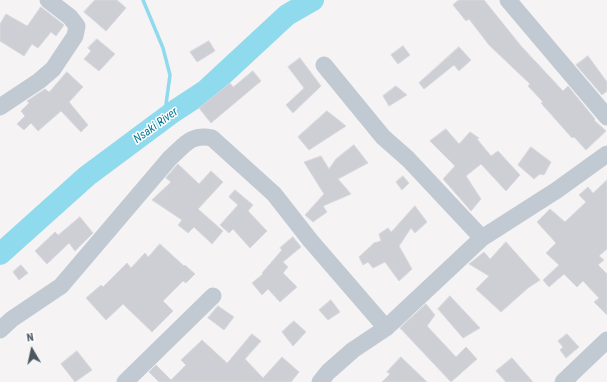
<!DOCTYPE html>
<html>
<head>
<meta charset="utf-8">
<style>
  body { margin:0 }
  #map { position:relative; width:607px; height:382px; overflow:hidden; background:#f5f3f3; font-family:"Roboto Condensed",sans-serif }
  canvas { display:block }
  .north { position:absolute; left:12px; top:330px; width:40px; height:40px; -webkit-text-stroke:3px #fff; paint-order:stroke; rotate:351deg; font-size:11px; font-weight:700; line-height:16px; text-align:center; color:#4a5661 }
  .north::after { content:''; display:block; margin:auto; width:14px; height:18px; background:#4a5661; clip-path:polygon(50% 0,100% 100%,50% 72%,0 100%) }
</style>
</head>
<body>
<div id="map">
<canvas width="607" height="382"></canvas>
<div class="north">N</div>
</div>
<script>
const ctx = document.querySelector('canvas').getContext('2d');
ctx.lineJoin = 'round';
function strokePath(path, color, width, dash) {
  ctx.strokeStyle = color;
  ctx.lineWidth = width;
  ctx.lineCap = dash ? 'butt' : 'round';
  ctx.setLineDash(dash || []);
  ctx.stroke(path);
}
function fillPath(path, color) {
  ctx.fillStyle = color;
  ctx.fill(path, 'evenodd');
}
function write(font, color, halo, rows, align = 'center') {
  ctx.font = font + ' "Roboto Condensed",sans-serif';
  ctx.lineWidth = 3;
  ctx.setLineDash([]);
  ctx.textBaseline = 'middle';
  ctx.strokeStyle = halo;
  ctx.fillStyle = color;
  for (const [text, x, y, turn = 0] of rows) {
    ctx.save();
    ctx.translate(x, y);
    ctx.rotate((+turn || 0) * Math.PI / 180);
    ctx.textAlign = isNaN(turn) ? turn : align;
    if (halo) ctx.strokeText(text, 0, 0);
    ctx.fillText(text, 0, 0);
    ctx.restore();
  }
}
const stream = new Path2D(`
  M 143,0 L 163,48 L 170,75 L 164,119`);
const river = new Path2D(`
  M 0,254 L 87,176 L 173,112 L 205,91 L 287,15 L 313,0`);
const building = new Path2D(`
  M 95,0 L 117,0 L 126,8 L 106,31 L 84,12 Z
  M 459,0 L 484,0 L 521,46 L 563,91 L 568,86 L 595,119 L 594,120 L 606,131 L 586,150 L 574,137 L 572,138 L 541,103 L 543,102 L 528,86 L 530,84 L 489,45 L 469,19 L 466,21 L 453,5 Z
  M 41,7 L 64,25 L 56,36 L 51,32 L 38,48 L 32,44 L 24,56 L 0,41 L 0,24 L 6,14 L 27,26 Z
  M 97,39 L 115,54 L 99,71 L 84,59 L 91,51 L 88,48 Z
  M 209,41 L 215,51 L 197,62 L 190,52 Z
  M 403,46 L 410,55 L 398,64 L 391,55 Z
  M 459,47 L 471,60 L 459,71 L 454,65 L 424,89 L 419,83 Z
  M 588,56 L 607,82 L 607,91 L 602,95 L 576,65 Z
  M 300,58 L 321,86 L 293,113 L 286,105 L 304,88 L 288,67 Z
  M 253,71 L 261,81 L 211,123 L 199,108 L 230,83 L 233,87 Z
  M 67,72 L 83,87 L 69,102 L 88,125 L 81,132 L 61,111 L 38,131 L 31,123 L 24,130 L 17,124 L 25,116 L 21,111 L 29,103 L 27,101 L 45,89 L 49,92 Z
  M 396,86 L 407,95 L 389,106 L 383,96 Z
  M 327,111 L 346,126 L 309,150 L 298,137 Z
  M 446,129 L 459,144 L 470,132 L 479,138 L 477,139 L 491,156 L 498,151 L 520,175 L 506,191 L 481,164 L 466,176 L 481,199 L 471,211 L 443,179 L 455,166 L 430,141 Z
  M 354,145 L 368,163 L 338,179 L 351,194 L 323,206 L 327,212 L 313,222 L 305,215 L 324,194 L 304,162 L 321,156 L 329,169 L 336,159 Z
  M 531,147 L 551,162 L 544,175 L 540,174 L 534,179 L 518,165 Z
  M 178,164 L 199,184 L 211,171 L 223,182 L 198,209 L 223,231 L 212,244 L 194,227 L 188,233 L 178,225 L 182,220 L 152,200 L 171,182 L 166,178 Z
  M 403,176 L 409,183 L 402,190 L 396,182 Z
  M 607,180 L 607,249 L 599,256 L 604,260 L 598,265 L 607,274 L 607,315 L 594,302 L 599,298 L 583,281 L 577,287 L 564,274 L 549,287 L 543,280 L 559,265 L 546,253 L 556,243 L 537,222 L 550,209 L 565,222 L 586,202 L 579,195 L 588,187 L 593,193 Z
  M 235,190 L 253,205 L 248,211 L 267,231 L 250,248 L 233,229 L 229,233 L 220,225 L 238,205 L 229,197 Z
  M 415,206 L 427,222 L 415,233 L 411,228 L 399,246 L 412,269 L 399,281 L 385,262 L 373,268 L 368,262 L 363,265 L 359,257 L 374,243 L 381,241 L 379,234 L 388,228 L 391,232 Z
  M 80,217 L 93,233 L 75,251 L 69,243 L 47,264 L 35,251 L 55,232 L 58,235 Z
  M 293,237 L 301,247 L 283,262 L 288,267 L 283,273 L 297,287 L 280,302 L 268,289 L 262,295 L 252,283 L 263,274 L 262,273 L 282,250 L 280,248 Z
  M 506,242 L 540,280 L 528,288 L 501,312 L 476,289 L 489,276 L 469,264 L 484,252 L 490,259 Z
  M 160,244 L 184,266 L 185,265 L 195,274 L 186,283 L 183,281 L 163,301 L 173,311 L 152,332 L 123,304 L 106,320 L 86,298 L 101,285 L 103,287 L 127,263 L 131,268 L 145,253 L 148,257 Z
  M 21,265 L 28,273 L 19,280 L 13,272 Z
  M 450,296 L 480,328 L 463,338 L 438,309 Z
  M 331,300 L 340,312 L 328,320 L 319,310 Z
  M 426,304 L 435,315 L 427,326 L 456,357 L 466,347 L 477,359 L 451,382 L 400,328 Z
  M 218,306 L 234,317 L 224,330 L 208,318 Z
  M 294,321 L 306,332 L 293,346 L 282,332 Z
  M 252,334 L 261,341 L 245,359 L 263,378 L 282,357 L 299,372 L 291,382 L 159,382 L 149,372 L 156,365 L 171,380 L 186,365 L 181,360 L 202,340 L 227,363 Z
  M 567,334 L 579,347 L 566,358 L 560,350 L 563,347 L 558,341 Z
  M 77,351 L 92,370 L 75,382 L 61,364 Z
  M 401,357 L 427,382 L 382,382 L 390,374 L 387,372 Z
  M 512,358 L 533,382 L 506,382 L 496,371 Z`);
const minor = new Path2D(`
  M 508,0 L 607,117
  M 324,65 L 383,137 L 408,159 L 482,238
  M 0,107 L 39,81 L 53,69 L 75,36 L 77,26 L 70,17 L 48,0
  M 0,330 L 12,319 L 61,286 L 170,158 C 184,146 191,133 212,138 L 274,194 L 310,240 L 386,328
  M 125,382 L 213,296
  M 320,382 L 328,372 L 353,350 L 386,328 L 482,238 L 557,190 L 607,154
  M 563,382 L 607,340`);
const waterNames = [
  ["Nsaki River",156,126,-36]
];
strokePath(stream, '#90daee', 3.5);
strokePath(river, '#90daee', 22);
fillPath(building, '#cdcfd5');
strokePath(building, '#d7d9de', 1);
strokePath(minor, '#c1cad2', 17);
write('italic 12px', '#0c7c9b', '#fff', waterNames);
</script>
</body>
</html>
